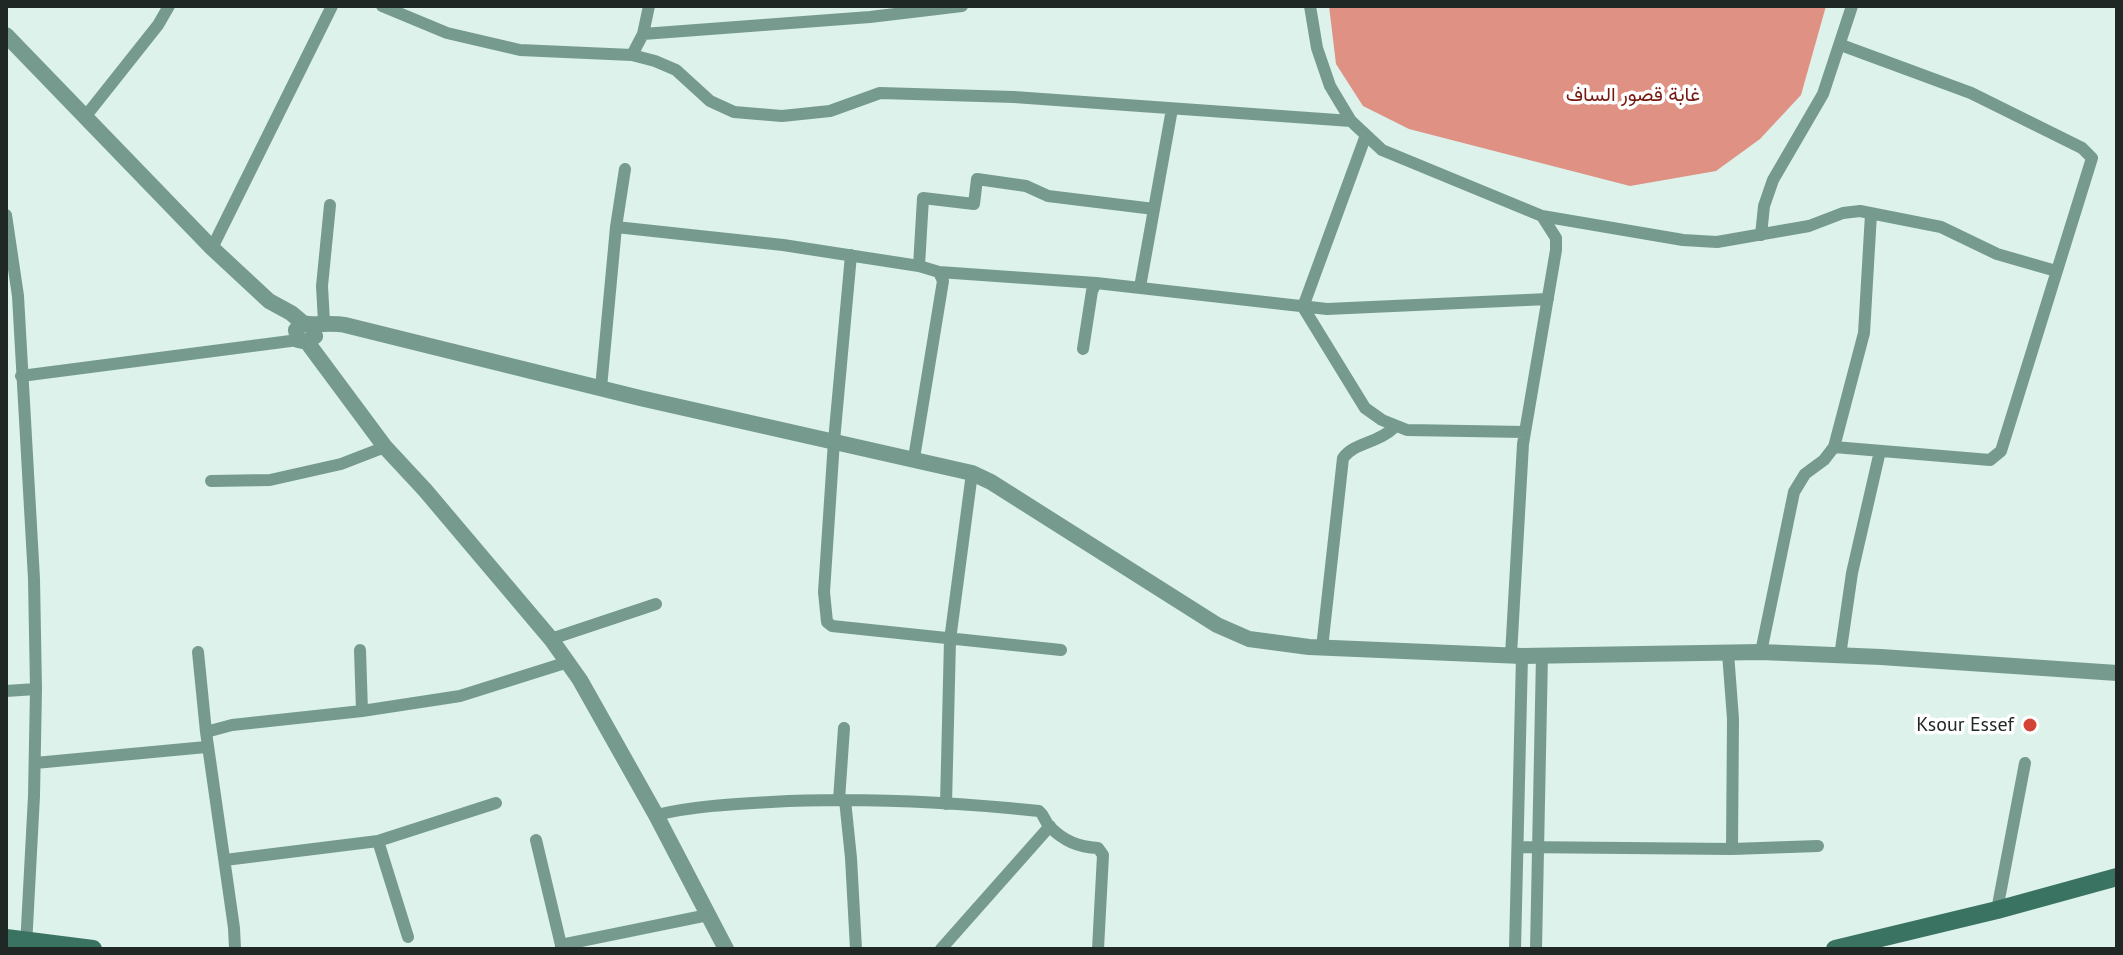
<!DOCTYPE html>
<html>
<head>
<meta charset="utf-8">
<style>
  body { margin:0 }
  #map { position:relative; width:2123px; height:955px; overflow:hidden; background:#dcf2eb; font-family:"PT Sans",sans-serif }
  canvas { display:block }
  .frame { position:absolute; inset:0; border:8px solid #202825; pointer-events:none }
</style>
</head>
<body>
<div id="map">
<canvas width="2123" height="955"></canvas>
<div class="frame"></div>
</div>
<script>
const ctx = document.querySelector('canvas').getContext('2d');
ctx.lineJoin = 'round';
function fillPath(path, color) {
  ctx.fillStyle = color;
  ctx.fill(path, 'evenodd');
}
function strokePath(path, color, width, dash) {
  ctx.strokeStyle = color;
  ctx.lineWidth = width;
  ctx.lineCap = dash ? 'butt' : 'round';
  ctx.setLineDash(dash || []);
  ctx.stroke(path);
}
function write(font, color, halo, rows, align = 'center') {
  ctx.font = font + ' "PT Sans",Vazirmatn,sans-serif';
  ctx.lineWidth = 7;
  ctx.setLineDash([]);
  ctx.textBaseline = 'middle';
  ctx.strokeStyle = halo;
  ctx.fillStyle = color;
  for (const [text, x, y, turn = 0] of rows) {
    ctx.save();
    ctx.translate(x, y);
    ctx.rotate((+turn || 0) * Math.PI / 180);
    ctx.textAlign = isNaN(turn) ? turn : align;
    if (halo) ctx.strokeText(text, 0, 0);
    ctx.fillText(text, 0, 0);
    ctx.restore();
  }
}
const forest = new Path2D(`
  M 1329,6 L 1826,6 L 1801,95 L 1760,139 L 1716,171 L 1630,186 L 1409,129 L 1363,106 L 1336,64 Z`);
const minor = new Path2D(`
  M 382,6 L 447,33 L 520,50 L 632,55 L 655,61 L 676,70 L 710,101 L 734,112 L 782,116 L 830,111 L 880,93 L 1014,97 L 1351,121
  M 1310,6 L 1317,48 L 1330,86 L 1351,121 L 1382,150 L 1542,216 L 1556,238 L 1556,250 L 1523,444 L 1511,655
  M 643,34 L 870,17 L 962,6
  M 632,55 L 643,34 L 649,6
  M 85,117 L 158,25 L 169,6
  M 1366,135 L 1303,307 L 1365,408 L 1382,420 L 1407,430 L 1525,432
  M 6,215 L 18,296 L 34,579 L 36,689 L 34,796 L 26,946
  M 1542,216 L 1683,240 L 1717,242 L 1809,226 L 1843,213 L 1860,211 L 1941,227 L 1997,254 L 2056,271
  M 616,227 L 783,245 L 919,266 L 939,272 L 943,281 L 914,458
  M 1761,235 L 1764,206 L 1773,180 L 1823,94 L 1852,6
  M 212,248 L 332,6
  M 851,255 L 834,441 L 824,592 L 827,622 L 832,626 L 1061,650
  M 919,266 L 923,198 L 974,204 L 977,179 L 1026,186 L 1048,196 L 1154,209
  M 939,272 L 1096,283
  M 1140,287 L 1172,109
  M 324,322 L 322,286 L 330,205
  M 1083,349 L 1092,291 L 1096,283 L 1327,309 L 1548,299
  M 21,376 L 298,340
  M 601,388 L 616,227 L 625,169
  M 1834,447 L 1990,460 L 2001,451 L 2092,158 L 2082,148 L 1971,93 L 1841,45
  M 211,481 L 270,480 L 341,464 L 385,447
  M 551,639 L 656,604
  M 1322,648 L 1343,458 C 1355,442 1377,444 1395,427
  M 360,650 L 362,711
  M 198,652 L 206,732
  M 1761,652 L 1794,492 L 1805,474 L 1824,460 L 1834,447 L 1864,333 L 1871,214
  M 1728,653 L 1733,719 L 1732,849
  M 1840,656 L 1852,573 L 1880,451
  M 6,691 L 36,689
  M 35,763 L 206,747
  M 839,800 L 844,728
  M 845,800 L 851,858 L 856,949
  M 946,804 L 950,640 L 972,473
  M 656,815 C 694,806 732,804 771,802 C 860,797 950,802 1039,811 C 1045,816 1044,821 1050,827 C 1064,841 1078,847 1098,848 L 1103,855 L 1098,949
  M 536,840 L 561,945
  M 378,841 L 408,937
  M 1518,847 L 1732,849 L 1818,846
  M 225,860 L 378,841 L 496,803
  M 1997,910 L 2025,763
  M 235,949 L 234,928 L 206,732 L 232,725 L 362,711 L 460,696 L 568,662
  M 561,949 L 561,945 L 708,915
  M 941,949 L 1050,826
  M 1515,949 L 1522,656
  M 1536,949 L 1542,655`);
const tertiary = new Path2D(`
  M 6,35 L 212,248 L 269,301 L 291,313 L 303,323
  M 312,326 L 315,336 L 307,342 L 298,340 L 296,330 L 303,323 C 317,326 330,322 345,325 L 640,398 L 972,473 L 991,482 L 1217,625 L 1249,639 L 1309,647 L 1522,656 L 1761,652 L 1881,657 L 2117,673
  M 307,342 L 385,447 L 425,490 L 551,639 L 580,680 L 656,815 L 726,949`);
const secondary = new Path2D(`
  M 6,938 L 93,949
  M 1835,949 L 1997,910 L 2117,877`);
const markers = [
  [2030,725,8,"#d24536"]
];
const parkNames = [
  ["غابة قصور الساف",1633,95]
];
const poiNames = [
  ["Ksour Essef",2014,725]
];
fillPath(forest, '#df9184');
strokePath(minor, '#769b8e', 12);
strokePath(tertiary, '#769b8e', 16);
strokePath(secondary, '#3a7362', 18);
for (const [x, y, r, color] of markers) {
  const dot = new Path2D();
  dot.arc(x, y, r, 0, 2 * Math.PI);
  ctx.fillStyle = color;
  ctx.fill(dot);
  strokePath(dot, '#fff', 3);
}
write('20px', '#761911', '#fff', parkNames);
write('20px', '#202825', '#fff', poiNames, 'right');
</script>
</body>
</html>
